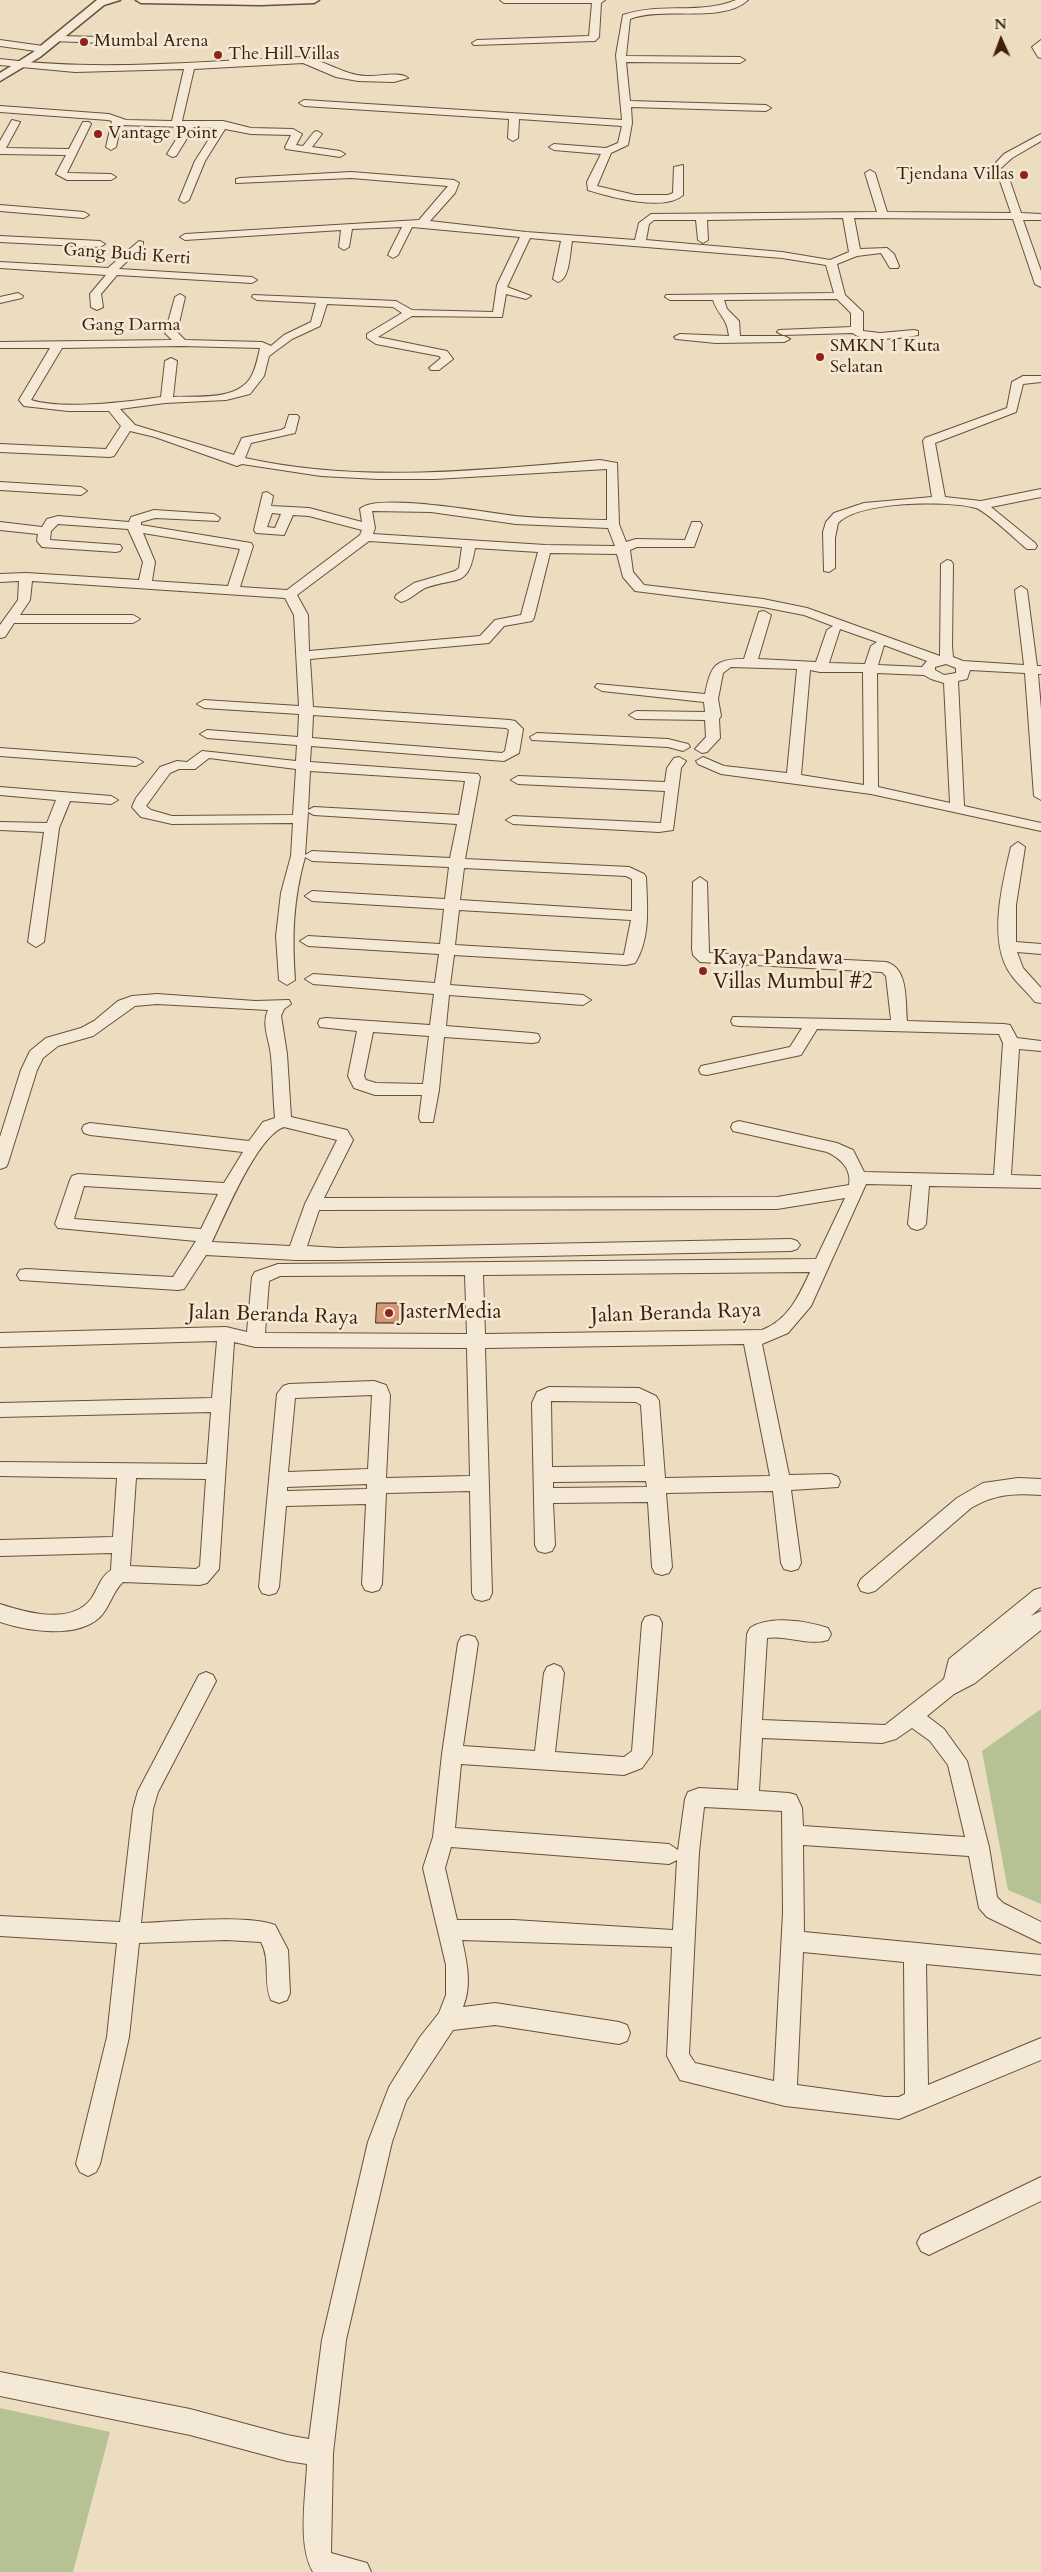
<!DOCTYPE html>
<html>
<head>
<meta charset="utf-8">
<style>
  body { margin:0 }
  #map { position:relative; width:1041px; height:2572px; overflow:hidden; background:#ecddc0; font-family:Cardo,serif }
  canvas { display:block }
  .north { position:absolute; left:976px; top:15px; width:50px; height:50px; -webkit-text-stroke:4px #f3e9d6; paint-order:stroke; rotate:358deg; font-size:14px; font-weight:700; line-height:20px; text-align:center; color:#3f210a }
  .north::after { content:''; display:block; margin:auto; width:18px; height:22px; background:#3f210a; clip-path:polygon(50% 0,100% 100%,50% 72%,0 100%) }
</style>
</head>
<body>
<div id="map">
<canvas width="1041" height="2572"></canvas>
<div class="north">N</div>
</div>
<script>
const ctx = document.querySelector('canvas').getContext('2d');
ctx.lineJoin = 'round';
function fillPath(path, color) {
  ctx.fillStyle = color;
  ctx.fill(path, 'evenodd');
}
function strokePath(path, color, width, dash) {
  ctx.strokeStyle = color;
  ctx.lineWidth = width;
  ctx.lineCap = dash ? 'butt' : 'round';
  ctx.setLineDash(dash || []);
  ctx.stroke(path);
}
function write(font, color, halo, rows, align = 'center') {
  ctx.font = font + ' Cardo,serif';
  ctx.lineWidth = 5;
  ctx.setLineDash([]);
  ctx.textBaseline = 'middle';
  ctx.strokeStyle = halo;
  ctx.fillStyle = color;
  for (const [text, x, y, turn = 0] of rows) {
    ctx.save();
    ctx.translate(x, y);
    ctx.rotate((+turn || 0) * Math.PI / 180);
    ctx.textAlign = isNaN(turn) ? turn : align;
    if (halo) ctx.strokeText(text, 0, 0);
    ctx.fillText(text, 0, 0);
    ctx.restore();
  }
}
const green = new Path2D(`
  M 1041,1709 L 1041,1904 L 1008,1890 L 982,1751 Z
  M 0,2408 L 110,2432 L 73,2572 L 0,2572 Z`);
const building = new Path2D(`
  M 377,1303 L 401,1303 L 400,1323 L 376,1323 Z`);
const minor = new Path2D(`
  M 500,0 L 605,0 L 601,3 L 599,37 L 595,41 L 474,45 L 472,43 L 477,40 L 589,36 L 592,3 L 504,3 Z
  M 736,0 L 748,0 C 722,24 664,6 630,19 L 626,56 L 740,57 L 745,60 L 740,63 L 626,62 L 630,101 L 766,105 L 771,108 L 766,111 L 631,107 L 632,123 L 628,145 L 611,153 L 597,186 L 635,195 L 668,195 L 673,193 L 674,167 L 683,165 L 683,195 C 665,212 610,197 588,190 L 587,182 L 601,154 L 554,150 L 549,147 L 554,144 L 606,148 L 618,143 L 622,126 L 519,119 L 518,138 L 513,141 L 508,138 L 509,119 L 304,106 L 299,103 L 304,100 L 622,120 L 616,55 L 623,15 C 660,2 700,15 736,0 Z
  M 56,36 L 104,37 L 109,40 L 104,43 L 53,41 L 51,39 Z
  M 0,40 L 43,46 L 48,49 L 43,52 L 0,46 Z
  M 1041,40 L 1041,58 L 1038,57 L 1032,47 Z
  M 303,57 C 325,60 343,75 366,76 C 377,77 400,71 408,78 L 394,82 L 358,81 L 336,77 L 303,63 L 194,69 L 182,121 L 223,121 L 251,128 L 293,129 L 302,134 L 296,145 L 303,146 L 314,132 L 317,131 L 322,134 L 312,147 L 340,151 L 345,154 L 340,157 L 286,149 L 285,147 L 291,135 L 251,134 L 225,129 L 205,161 L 189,200 L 184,203 L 179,200 L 195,161 L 216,128 L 194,127 L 176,156 L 172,157 L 167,154 L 184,127 L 121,125 L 116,147 L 111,150 L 106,147 L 112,121 L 108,120 L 0,112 L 0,106 L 109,114 L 126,120 L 172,121 L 184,69 L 75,72 L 0,65 L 0,59 C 102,72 201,61 303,57 Z
  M 12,120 L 20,122 L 6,148 L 69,149 L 83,122 L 89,122 L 91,124 L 67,173 L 111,174 L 116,177 L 111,180 L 67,180 L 56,174 L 66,155 L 0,154 L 0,141 Z
  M 1041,134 L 1041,141 L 1012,158 L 1001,168 L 1010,181 L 1021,213 L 1041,214 L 1041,220 L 1023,220 L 1041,271 L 1041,287 L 1035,284 L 1013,219 L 854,218 L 860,249 L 887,248 L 894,254 L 899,266 L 898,268 L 890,268 L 881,253 L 857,256 L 837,264 L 845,295 L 863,312 L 863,331 L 880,333 L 914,330 L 918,331 L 918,335 C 905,338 861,343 853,333 L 783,335 L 777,332 L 779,330 L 851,327 L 851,313 L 837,299 L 724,300 L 727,309 L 739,321 L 740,336 L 784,336 L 790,339 L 784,342 L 716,343 L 676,339 L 674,337 L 680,334 L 729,336 C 727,317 719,317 713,300 L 670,300 L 665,297 L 666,295 L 834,293 L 826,265 L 782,258 L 572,241 C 570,252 570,279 558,282 L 553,279 L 561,241 L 530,238 L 507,287 L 531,296 L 526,299 L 506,294 L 502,317 L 412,316 L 378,337 L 447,351 L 453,359 L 439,370 L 431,370 L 429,368 L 441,358 L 439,356 L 376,344 L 367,338 L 367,334 L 402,313 L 393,307 L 327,304 L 320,326 L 292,339 L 269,356 L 264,376 L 250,394 L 226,400 L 165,403 L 120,409 L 135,425 L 234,455 L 242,438 L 281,430 L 285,428 L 289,415 L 297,415 L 299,417 L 295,433 L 251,443 L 245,458 C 361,484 483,470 600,460 L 617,463 L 619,524 L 626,542 L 636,539 L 685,540 L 692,522 L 700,522 L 702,525 L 694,547 L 637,547 L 630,550 L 633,572 L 644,585 L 763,599 L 807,608 L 940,656 L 941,564 L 947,560 L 951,561 L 953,564 L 952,646 L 953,657 L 963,661 L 1024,665 L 1015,590 L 1021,586 L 1027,590 L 1037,666 L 1041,666 L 1041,674 L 1038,674 L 1041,709 L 1041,800 L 1034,796 L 1025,673 L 970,670 L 967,679 L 958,681 L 964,806 L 1041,823 L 1041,831 L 871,794 L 721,774 L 698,764 L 696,761 L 703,757 L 724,766 L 787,773 L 797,669 L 731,667 L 723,673 L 718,699 L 721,716 L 719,719 L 720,738 L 707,752 L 702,753 L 695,749 L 706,737 L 705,720 L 636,719 L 629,715 L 636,711 L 705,712 L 704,702 L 602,691 L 595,687 L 597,684 L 705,694 C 711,666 714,659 744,659 L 759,612 L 764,611 L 771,615 L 758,659 L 816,662 L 827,630 L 833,626 L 804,615 L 763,607 L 635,591 L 623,577 L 617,554 L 550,553 L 534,618 L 532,621 L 504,626 L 489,643 L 310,659 L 313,707 L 510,720 L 515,721 L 523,729 L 519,753 L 504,761 L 311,746 L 310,762 L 478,774 L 480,777 L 465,859 L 629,867 L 644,874 L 646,877 C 647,905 651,938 635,963 L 626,965 L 454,955 L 450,985 L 583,995 L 591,1000 L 583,1005 L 449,995 L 446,1026 L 532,1033 L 538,1034 L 540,1038 L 538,1042 L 532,1043 L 444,1037 L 439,1090 L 433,1122 L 421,1122 L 419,1118 L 422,1095 L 375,1095 L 354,1088 L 348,1076 L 357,1031 L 320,1027 L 318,1023 L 320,1019 L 326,1018 L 430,1025 L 434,994 L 313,984 L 305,979 L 313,974 L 435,983 L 439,954 L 308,946 L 300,941 L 308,936 L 440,944 L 444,909 L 312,901 L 305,896 L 312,891 L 445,899 L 449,867 L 312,861 L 305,857 C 293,901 292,935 295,980 L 287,985 L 279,980 L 276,936 L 281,893 L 291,856 L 293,823 L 172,824 L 141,817 L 132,807 L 136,798 L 160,767 L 177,761 L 187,762 L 202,751 L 296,761 L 297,745 L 207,738 L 200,734 L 207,730 L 298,737 L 299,714 L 204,708 L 197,704 L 204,700 L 299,706 L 294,615 L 285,598 L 32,581 L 30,600 L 20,615 L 133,615 L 140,619 L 133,623 L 14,623 L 5,637 L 0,638 L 0,625 L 18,600 L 19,581 L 0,582 L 0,574 L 26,573 L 139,580 L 143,562 L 128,529 L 58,524 L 51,531 L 50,540 L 120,545 L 122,548 L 120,551 L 116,552 L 42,547 L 37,541 L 38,534 L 0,530 L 0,522 L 42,527 L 47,519 L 58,516 L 129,522 L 131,517 L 154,510 L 214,514 L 220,518 L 218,521 L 155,518 L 141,522 L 141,525 L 251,543 L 253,546 L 240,587 L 287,590 L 360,535 L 362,530 L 309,516 L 293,515 L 284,535 L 256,533 L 254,530 L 263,493 L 267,492 L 273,496 L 271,506 L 309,508 L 362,522 L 360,509 C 374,492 490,513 515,516 C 545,519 576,519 607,520 L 607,469 L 435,479 L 378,479 L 321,476 L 242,464 L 237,466 L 155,437 L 130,431 L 114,456 L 110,457 L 0,452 L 0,444 L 106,449 L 121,426 L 109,411 L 68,411 L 24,406 L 19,400 L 50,348 L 0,348 L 0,342 L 172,340 L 165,333 L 175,297 L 180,294 L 185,297 L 177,332 L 185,340 L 262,342 L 271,346 L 284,335 L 311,322 L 316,303 L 257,300 L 252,297 L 253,295 L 396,301 L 412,310 L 493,312 L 497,285 L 520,237 L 412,227 L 398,255 L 393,258 L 388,255 L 402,227 L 352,229 L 349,247 L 344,250 L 339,247 L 341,230 L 185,240 L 180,237 L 185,234 L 419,220 L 448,186 L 351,178 L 236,183 L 236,179 L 240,178 L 351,172 L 454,180 L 459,183 L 455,193 L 430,221 L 526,232 L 635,240 L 639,223 L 651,214 L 877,212 L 865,173 L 870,170 L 875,173 L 887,212 L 1011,213 L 1000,181 L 991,168 L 1004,154 ZM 843,218 L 849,252 L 830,260 L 782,252 L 646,240 L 649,224 L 654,220 L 696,220 L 698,240 L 703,243 L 708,240 L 707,220 ZM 182,346 L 260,348 C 258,357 256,367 252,375 C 240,401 197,396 173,397 L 177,361 L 171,358 L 165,361 L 161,397 C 127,402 63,410 31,400 L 62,348 ZM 372,511 L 431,512 L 516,524 L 608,528 L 615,546 L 545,545 L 373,534 L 375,528 ZM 272,513 L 281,514 L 275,528 L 267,527 ZM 143,533 L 240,549 L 228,586 L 152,581 L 155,562 ZM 369,541 L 462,547 L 459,568 L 455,571 L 414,583 L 396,595 L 395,598 L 401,602 C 410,600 417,592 425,588 C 458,576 468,589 475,548 L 538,552 L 521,615 L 495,620 L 480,636 L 309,651 L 308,615 L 297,595 ZM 840,629 L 877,642 L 871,646 L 865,664 L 829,663 ZM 884,645 L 927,661 L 922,667 L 878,665 ZM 946,664 L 956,668 L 956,673 L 944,675 L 935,670 L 935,667 ZM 810,670 L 820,672 L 863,672 L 864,785 L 801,775 ZM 877,673 L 924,675 L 931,679 L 944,683 L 950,803 L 878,787 ZM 313,715 L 506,728 L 509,730 L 505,751 L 502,753 L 312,738 ZM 209,758 L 296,769 L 293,815 L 172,816 L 151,810 L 146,806 L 170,773 L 179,769 L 195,769 ZM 310,771 L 465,781 L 459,815 L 314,807 L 308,810 ZM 308,812 L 314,815 L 457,824 L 450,858 L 312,851 L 305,855 ZM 464,868 L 626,876 L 632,879 L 632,911 L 460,900 ZM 459,910 L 631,920 L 624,955 L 455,945 ZM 373,1032 L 429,1036 L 423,1084 L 376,1083 L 366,1080 L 364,1076 Z
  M 0,205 L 84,212 L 89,215 L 84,218 L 0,211 Z
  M 0,236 L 100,241 L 105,244 L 100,247 L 0,242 Z
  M 139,241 L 143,242 L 143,246 L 119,269 L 252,277 L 257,280 L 252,283 L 117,275 L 101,294 L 103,307 L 97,310 L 91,307 L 90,294 L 106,275 L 0,268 L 0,262 L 108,268 Z
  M 18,293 L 23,296 L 22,298 L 0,303 L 0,297 Z
  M 1023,376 L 1041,376 L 1041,382 L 1023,384 L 1016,412 L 935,443 L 945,497 L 981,501 L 1041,489 L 1041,497 L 991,507 L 1035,543 L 1037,546 L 1035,549 L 1027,549 C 1016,540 986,511 976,508 C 947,500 859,501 838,523 L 835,538 L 835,568 L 829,572 L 824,571 L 823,532 L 826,522 L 834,513 L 864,503 L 932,497 L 923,441 L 925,438 L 1007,408 L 1012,382 Z
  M 0,482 L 81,487 L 87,491 L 81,495 L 0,490 Z
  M 537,733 L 668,739 L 688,744 L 690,747 L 683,751 L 668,747 L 532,740 L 530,737 Z
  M 0,748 L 136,758 L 143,762 L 136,766 L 0,756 Z
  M 679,757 L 686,761 L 681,768 L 673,830 L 659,832 L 513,824 L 506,820 L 513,816 L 661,823 L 665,791 L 518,784 L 511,780 L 518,776 L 665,782 L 667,768 L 674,758 Z
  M 0,787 L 111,796 L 118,800 L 111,804 L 70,801 L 59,828 L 44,942 L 36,947 L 28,942 L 44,832 L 0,830 L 0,822 L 47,823 L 56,800 L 0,795 Z
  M 1018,842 L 1025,847 L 1016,905 L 1016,942 L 1041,944 L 1041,954 L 1017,952 L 1023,968 L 1041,988 L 1041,1003 L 1035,1002 C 1025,989 1010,978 1004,962 C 991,928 1003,881 1011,847 Z
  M 700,877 L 707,882 L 709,953 L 886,962 C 909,968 905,1002 907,1021 L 1004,1024 L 1010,1025 L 1017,1038 L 1041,1041 L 1041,1051 L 1019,1049 L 1011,1175 L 1041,1176 L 1041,1188 L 929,1186 L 926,1224 L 923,1228 L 917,1230 L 911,1228 L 908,1224 L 912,1185 L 866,1184 L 811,1306 L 788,1333 L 762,1344 L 789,1475 L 831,1474 L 838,1477 L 840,1482 L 838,1487 L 791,1490 L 801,1563 L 798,1569 L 791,1571 L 784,1569 L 781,1563 L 773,1491 L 666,1493 L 672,1567 L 669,1573 L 662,1575 L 655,1573 L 652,1567 L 648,1502 L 553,1503 L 555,1545 L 552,1551 L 545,1553 L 538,1551 L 535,1545 L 532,1403 L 537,1392 L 549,1387 L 639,1388 L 656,1396 L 659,1401 L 665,1478 L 770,1476 L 744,1344 L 485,1348 L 492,1593 L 489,1599 L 482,1601 L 475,1599 L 472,1593 L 470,1491 L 386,1493 L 382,1584 L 379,1590 L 372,1592 L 365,1590 L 362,1584 L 366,1504 L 286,1506 L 279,1587 L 276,1593 L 269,1595 L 262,1593 L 259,1587 L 277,1394 L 283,1386 L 289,1384 L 374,1381 L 386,1385 L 390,1395 L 386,1478 L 470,1476 L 467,1348 L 255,1347 L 234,1342 L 219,1569 L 207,1583 L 200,1585 L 123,1582 C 112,1592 110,1608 99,1618 C 75,1639 27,1631 0,1622 L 0,1604 C 27,1613 71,1625 91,1599 C 98,1589 100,1577 111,1570 L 112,1553 L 0,1556 L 0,1540 L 113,1537 L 117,1478 L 0,1476 L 0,1462 L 207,1464 L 211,1412 L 0,1417 L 0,1403 L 212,1398 L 217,1341 L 0,1347 L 0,1333 L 226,1327 L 247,1332 L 252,1277 L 255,1272 L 278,1264 L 816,1259 L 845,1198 L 777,1209 L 319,1210 L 307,1246 L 338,1248 L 791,1239 L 797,1241 L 800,1245 L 797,1249 L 791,1251 L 338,1260 L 296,1260 L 206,1255 L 184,1289 L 178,1290 L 20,1280 L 17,1275 L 20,1270 L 26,1269 L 173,1277 L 196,1241 L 58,1228 L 55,1224 L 70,1180 L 72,1176 L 78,1174 L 224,1183 L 243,1152 L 90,1135 L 84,1133 L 82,1129 L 84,1125 L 90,1123 L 249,1141 L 263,1122 L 275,1118 C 273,1097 273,1076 271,1056 C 270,1041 261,1025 268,1010 L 157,1004 L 135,1006 L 93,1036 L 58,1046 L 43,1058 L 37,1070 L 8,1163 L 6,1167 L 0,1169 L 0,1137 L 21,1070 L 30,1051 L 46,1038 L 81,1028 L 94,1021 L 118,1001 L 132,996 L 157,994 L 255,1001 L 289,1000 L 291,1004 L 284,1009 L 281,1016 L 287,1054 L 291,1117 L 347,1130 L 353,1140 L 324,1198 L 777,1197 L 849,1185 C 852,1169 840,1158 827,1152 L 733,1131 L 731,1127 L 733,1123 L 739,1121 L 837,1143 L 853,1150 L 864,1172 L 994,1175 L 1003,1043 L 999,1034 L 817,1029 L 801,1055 L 707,1075 L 701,1074 L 699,1070 L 701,1066 L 790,1047 L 802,1028 L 739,1026 L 733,1025 L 731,1021 L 733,1017 L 891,1020 L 886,976 L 882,972 L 700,962 L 693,955 L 692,949 L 693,882 ZM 284,1127 L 337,1140 L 305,1204 L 290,1246 L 212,1242 C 225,1215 257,1136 284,1127 ZM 84,1186 L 218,1194 L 201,1229 L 74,1219 ZM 810,1272 C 799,1296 788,1320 762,1330 L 485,1334 L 483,1275 ZM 465,1275 L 467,1334 L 265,1333 L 269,1281 L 280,1276 ZM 372,1395 L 368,1469 L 288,1472 L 295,1398 ZM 551,1401 L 636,1402 L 641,1405 L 645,1466 L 552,1467 ZM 136,1478 L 206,1479 L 200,1566 L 196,1569 L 130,1566 ZM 646,1481 L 647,1487 L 553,1488 L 553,1482 ZM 367,1484 L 367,1489 L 287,1491 L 287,1487 Z
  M 1018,1478 L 1041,1479 L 1041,1495 C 1014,1493 994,1494 971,1508 L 875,1591 L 868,1593 L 861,1591 L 858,1585 L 861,1579 L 957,1498 L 983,1483 Z
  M 1041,1588 L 1041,1607 L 1031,1616 L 1041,1611 L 1041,1630 L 975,1683 L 954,1694 L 927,1716 L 944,1729 L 967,1761 L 989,1847 L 997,1897 L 1003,1903 L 1041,1922 L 1041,1943 L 987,1917 L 979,1908 L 969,1856 L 803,1845 L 804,1932 L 1041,1955 L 1041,1975 L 926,1964 L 928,2085 L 1041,2038 L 1041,2060 L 899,2119 L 785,2106 L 680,2080 L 667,2056 L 672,1947 L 462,1940 C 467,1963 472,1985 463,2007 L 495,2003 L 619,2022 L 627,2025 L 630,2033 L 627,2041 L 619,2044 L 495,2025 L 453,2030 L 406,2101 L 392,2142 L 346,2340 L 333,2453 L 331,2553 L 367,2563 L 371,2572 L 313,2572 C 297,2545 306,2495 307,2464 L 287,2461 L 190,2435 L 0,2396 L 0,2372 L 190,2409 L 287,2435 L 309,2439 L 322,2340 L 368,2142 L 389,2087 L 420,2037 L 439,2013 L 446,1995 L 446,1965 L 423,1868 L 433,1837 L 442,1754 L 458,1643 L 461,1637 L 468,1635 L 475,1637 L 478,1643 L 463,1746 L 535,1751 L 544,1673 L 547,1667 L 554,1664 L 561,1667 L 564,1673 L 555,1752 L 624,1757 L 632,1751 L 642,1623 L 645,1617 L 652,1615 L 659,1617 L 662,1623 L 652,1754 L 642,1768 L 624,1775 L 461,1764 L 455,1828 L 669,1844 L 678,1850 L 685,1799 L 688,1792 L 699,1788 L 738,1790 L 747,1634 L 750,1628 C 770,1615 806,1621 828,1628 L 831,1634 L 828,1640 C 809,1646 787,1635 767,1638 L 762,1720 L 885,1725 L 944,1679 L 949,1659 L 1034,1590 ZM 912,1728 L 930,1741 L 948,1765 L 965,1837 L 803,1826 L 802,1808 L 796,1795 L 789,1793 L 759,1791 L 762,1738 L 882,1743 L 896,1739 ZM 704,1807 L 782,1811 L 783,1913 L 774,2081 L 695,2063 L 689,2054 L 699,1852 ZM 451,1847 L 669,1864 L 677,1860 L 673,1930 L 514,1920 L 457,1920 L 445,1868 ZM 803,1952 L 904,1962 L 905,2094 L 899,2097 L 885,2097 L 797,2085 Z
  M 206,1672 L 213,1675 L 216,1681 L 158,1792 L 153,1809 L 141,1923 C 174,1922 246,1914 275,1925 L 288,1950 L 290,1993 L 287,2000 L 279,2003 L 271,2000 C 263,1982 271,1960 261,1942 L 226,1940 L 139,1943 L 129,2037 L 100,2164 L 96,2172 L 88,2176 L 80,2172 L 76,2164 L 107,2037 L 117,1943 L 0,1936 L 0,1916 L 120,1922 L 133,1809 L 138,1791 L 199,1675 Z
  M 1041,2177 L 1041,2201 L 937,2251 L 929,2255 L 921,2251 L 917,2243 L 921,2235 Z`);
const tertiary = new Path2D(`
  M 97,0 L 120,0 L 104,5 L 40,57 L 0,81 L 0,73 L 32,53 Z
  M 136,0 L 319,0 L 314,3 L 261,5 L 141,3 Z`);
const markers = [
  [84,42,5,"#8f2418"],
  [218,55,5,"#8f2418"],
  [98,134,5,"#8f2418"],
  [1024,175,5,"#8f2418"],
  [820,357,5,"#8f2418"],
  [703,971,5,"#8f2418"],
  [389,1313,5,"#8f2418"]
];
const farPoinames = [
  ["Mumbal Arena",94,42],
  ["The Hill Villas",228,55],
  ["Vantage Point",108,134],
  ["Tjendana Villas",1014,175,"right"],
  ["SMKN 1 Kuta",830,347],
  ["Selatan",830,368]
];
const farStreetnames = [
  ["Gang Budi Kerti",127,255,4],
  ["Gang Darma",131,326]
];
const poiNames = [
  ["Kaya Pandawa",713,959],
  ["Villas Mumbul #2",713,983],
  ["JasterMedia",399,1313]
];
const streetNames = [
  ["Jalan Beranda Raya",676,1314,-2],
  ["Jalan Beranda Raya",273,1316,2]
];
fillPath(green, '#b6c294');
fillPath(building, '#d49673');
strokePath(building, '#3f210a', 1);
strokePath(minor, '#6a5038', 2);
strokePath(tertiary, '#6a5038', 3);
fillPath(minor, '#f3e9d6');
fillPath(tertiary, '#f3e9d6');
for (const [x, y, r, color] of markers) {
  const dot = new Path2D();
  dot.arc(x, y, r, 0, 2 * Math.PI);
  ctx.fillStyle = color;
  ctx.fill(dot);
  strokePath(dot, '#f3e9d6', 2);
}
write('18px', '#3f210a', '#f3e9d6', farPoinames, 'left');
write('18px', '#3f210a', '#f3e9d6', farStreetnames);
write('21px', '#3f210a', '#f3e9d6', poiNames, 'left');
write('21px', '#3f210a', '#f3e9d6', streetNames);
</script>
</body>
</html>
